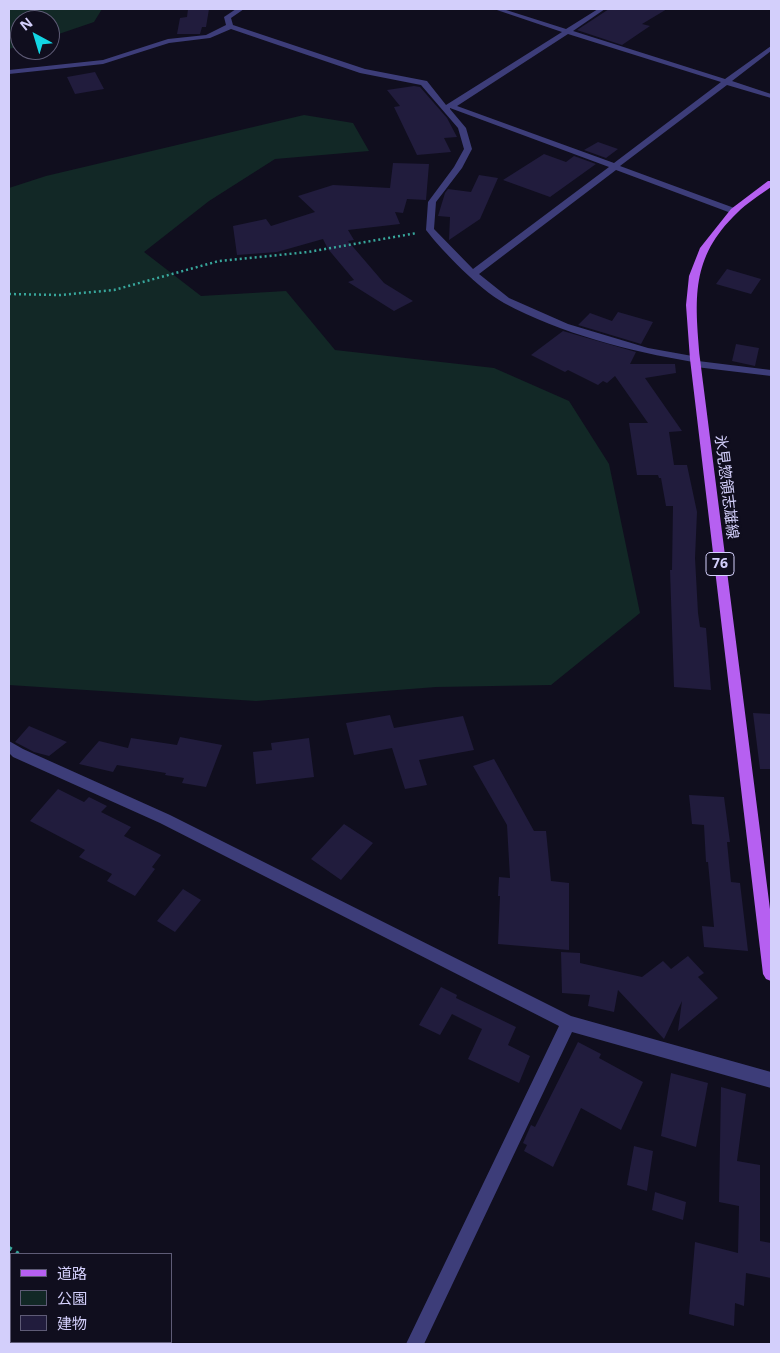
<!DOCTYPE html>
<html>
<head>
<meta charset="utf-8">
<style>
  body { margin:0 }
  #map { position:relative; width:780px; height:1353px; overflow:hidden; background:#100e1e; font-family:"Open Sans","Noto Sans JP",sans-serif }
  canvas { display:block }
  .frame { position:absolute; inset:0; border:10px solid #d3cffb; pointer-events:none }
  .legend { position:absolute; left:10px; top:1253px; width:162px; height:90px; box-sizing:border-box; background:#100e1e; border:1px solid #5e5b76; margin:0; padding:6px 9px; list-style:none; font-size:15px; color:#d3cffb }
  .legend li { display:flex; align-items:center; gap:10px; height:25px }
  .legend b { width:25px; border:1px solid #5e5b76 }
  .north { position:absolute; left:10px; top:10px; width:50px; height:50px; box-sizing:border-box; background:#100e1e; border:1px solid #5e5b76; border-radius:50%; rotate:321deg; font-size:14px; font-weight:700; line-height:20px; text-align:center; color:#d3cffb }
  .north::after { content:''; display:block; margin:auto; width:18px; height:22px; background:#13d5e3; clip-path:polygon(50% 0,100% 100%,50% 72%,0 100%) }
</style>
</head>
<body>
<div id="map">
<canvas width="780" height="1353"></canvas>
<div class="frame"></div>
<ul class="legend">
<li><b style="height:6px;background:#b660f1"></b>道路</li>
<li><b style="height:14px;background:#122826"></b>公園</li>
<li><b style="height:14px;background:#211c3d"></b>建物</li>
</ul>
<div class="north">N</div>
</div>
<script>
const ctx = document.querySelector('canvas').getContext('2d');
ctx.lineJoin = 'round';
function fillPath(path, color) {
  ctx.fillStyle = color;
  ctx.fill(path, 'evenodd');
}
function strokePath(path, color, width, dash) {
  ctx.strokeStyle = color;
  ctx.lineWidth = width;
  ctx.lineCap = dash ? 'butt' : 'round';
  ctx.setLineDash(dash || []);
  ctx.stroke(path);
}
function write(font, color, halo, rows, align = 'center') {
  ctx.font = font + ' "Open Sans","Noto Sans JP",sans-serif';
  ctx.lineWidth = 4.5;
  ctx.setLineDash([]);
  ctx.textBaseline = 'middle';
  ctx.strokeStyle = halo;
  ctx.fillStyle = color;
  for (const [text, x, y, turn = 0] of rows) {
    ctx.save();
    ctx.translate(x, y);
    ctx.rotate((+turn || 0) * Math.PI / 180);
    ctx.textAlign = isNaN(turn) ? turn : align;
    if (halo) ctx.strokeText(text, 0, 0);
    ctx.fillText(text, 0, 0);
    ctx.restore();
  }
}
const green = new Path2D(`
  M 9,9 L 102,9 L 94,22 L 50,37 L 50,20 L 20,20 L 20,46 L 9,49 Z
  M 304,115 L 353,123 L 369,151 L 275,159 L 209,201 L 144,252 L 201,296 L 286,291 L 335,350 L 494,368 L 569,401 L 609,464 L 640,613 L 551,685 L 436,687 L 256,701 L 9,685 L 9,188 L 46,176 Z`);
const building = new Path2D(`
  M 188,9 L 209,9 L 206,27 L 202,27 L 200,34 L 177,34 L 180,18 L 187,17 Z
  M 609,9 L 667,9 L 642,24 L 650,26 L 622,45 L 577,30 Z
  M 95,72 L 104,89 L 75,94 L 67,77 Z
  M 414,86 L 420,87 L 447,118 L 457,137 L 444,138 L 451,152 L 417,155 L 394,107 L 400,106 L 387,90 Z
  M 598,142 L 618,149 L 606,158 L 584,150 Z
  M 544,154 L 566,162 L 574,156 L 596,164 L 550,197 L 503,180 Z
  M 393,163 L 429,164 L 426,200 L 407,199 L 403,213 L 395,212 L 400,224 L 348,230 L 354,240 L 348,241 L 384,283 L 413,301 L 394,311 L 348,282 L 354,280 L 328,249 L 323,239 L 277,252 L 237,255 L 233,226 L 266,219 L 271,226 L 315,212 L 298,196 L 333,185 L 390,188 Z
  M 479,175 L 498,178 L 480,219 L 449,240 L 450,217 L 438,216 L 445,193 L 448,189 L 471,192 Z
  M 727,269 L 761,279 L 751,294 L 716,284 Z
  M 618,312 L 653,322 L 641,344 L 578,325 L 590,313 L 612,321 Z
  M 563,331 L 636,352 L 630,364 L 675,364 L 676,373 L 645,378 L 682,431 L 669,432 L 674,465 L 687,465 L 697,512 L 695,558 L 698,613 L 700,627 L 706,628 L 711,690 L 674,687 L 670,570 L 672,570 L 673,506 L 666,506 L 661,478 L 659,478 L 658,475 L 637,475 L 629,423 L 648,423 L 615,376 L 607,383 L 603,381 L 598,385 L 568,370 L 565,372 L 531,355 Z
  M 736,344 L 759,348 L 755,366 L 732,361 Z
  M 753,713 L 771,714 L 771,769 L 760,769 Z
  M 390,715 L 394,728 L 463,716 L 474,750 L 419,760 L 427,785 L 405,789 L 392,748 L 354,755 L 346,723 Z
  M 29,726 L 67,742 L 49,756 L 34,752 L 15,742 Z
  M 180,737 L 222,745 L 206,787 L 182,783 L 184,778 L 165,775 L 166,773 L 117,765 L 113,772 L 79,764 L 99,741 L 128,748 L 131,738 L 177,745 Z
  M 309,738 L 314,777 L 256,784 L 253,752 L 272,750 L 271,743 Z
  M 494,759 L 534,831 L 546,831 L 551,881 L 569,883 L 569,950 L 498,944 L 500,896 L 498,896 L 499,877 L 510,878 L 507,825 L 473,766 Z
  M 58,789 L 84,802 L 89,797 L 107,806 L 101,812 L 131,827 L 124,836 L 161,855 L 152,867 L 155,869 L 135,896 L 107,881 L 112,874 L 79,857 L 85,850 L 30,821 Z
  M 689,795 L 724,797 L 730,842 L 727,842 L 731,882 L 740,883 L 748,951 L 704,947 L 702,926 L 714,927 L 708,862 L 706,862 L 704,825 L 692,824 Z
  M 344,824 L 373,843 L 341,880 L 311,859 Z
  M 183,889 L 201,900 L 175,932 L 157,921 Z
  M 561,952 L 580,953 L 580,963 L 642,977 L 663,961 L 671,969 L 688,956 L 704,973 L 698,977 L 718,998 L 678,1031 L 682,1001 L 664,1039 L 618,990 L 614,1012 L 588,1006 L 590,995 L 562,993 Z
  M 441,987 L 457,995 L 456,998 L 516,1027 L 508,1045 L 530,1056 L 519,1083 L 468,1059 L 482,1029 L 452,1014 L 440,1035 L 419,1025 Z
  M 578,1042 L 601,1054 L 599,1058 L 643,1082 L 621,1130 L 581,1108 L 553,1167 L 524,1151 L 527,1145 L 523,1143 L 531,1125 L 535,1127 Z
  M 671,1073 L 708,1083 L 696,1147 L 661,1136 Z
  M 721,1087 L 746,1094 L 737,1161 L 760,1165 L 760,1241 L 771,1243 L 771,1278 L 746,1273 L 744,1306 L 735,1303 L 734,1326 L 689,1314 L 695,1242 L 738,1253 L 739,1206 L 719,1202 Z
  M 634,1146 L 653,1151 L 647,1191 L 627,1185 Z
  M 655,1192 L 686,1202 L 683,1220 L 652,1210 Z`);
const pathFar1 = new Path2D(`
  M 9,294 L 60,295 L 114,290 L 219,261 L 308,252 L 417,233`);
const path = new Path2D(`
  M 9,1248 L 19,1254
  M 158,1342 L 162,1344`);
const minor = new Path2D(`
  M 236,9 L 244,9 L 231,18 L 233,25 L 365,69 L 427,81 L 446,105 L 562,32 L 494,9 L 503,9 L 566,29 L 598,9 L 605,9 L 573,31 L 725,79 L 771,46 L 771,51 L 732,81 L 771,94 L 771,98 L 727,85 L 620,166 L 737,209 L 737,213 L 731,213 L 616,170 L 479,274 L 509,298 L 568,324 L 648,348 L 698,357 L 700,359 L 698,361 L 771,370 L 771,376 L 696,367 L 691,364 L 693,362 C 629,351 562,334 504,303 C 479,289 443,252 426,230 L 428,202 L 454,167 L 464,149 L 458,128 L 421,85 L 360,73 L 231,29 L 210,38 L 169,43 L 103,64 L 9,74 L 9,70 L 103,60 L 168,39 L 206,35 L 226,25 L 224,17 ZM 568,34 L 721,82 L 614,163 L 457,106 ZM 450,109 L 450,108 L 609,167 L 473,269 L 434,229 L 436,202 L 462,168 L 472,149 L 466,128 Z
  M 9,741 L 23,749 L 170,815 L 571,1016 L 771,1072 L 771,1088 L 572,1032 L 424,1344 L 406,1344 L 559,1026 L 160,823 L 13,757 L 9,753 Z`);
const primary = new Path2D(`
  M 768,181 L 771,181 L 771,187 C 760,195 747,203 737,213 C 690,258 695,299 700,359 L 771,917 L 771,981 L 766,979 L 763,974 L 690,359 L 686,305 L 689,276 L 700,248 L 731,209 Z`);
const shields = [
  [720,564,28]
];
const shieldNames = [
  ["76",720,564]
];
const streetNames = [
  ["氷見惣領志雄線",726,487,83]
];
fillPath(green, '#122826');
fillPath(building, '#211c3d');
strokePath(pathFar1, '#38a79c', 2.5, [2, 3]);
strokePath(path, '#38a79c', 4, [3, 5]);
fillPath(minor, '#3d3d79');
fillPath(primary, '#b660f1');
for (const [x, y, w] of shields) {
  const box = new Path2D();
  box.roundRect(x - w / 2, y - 11.5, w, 23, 4);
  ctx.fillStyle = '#100e1e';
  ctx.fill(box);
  strokePath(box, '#d3cffb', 1);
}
write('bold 14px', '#d3cffb', null, shieldNames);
write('15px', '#d3cffb', '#100e1e', streetNames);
</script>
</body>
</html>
